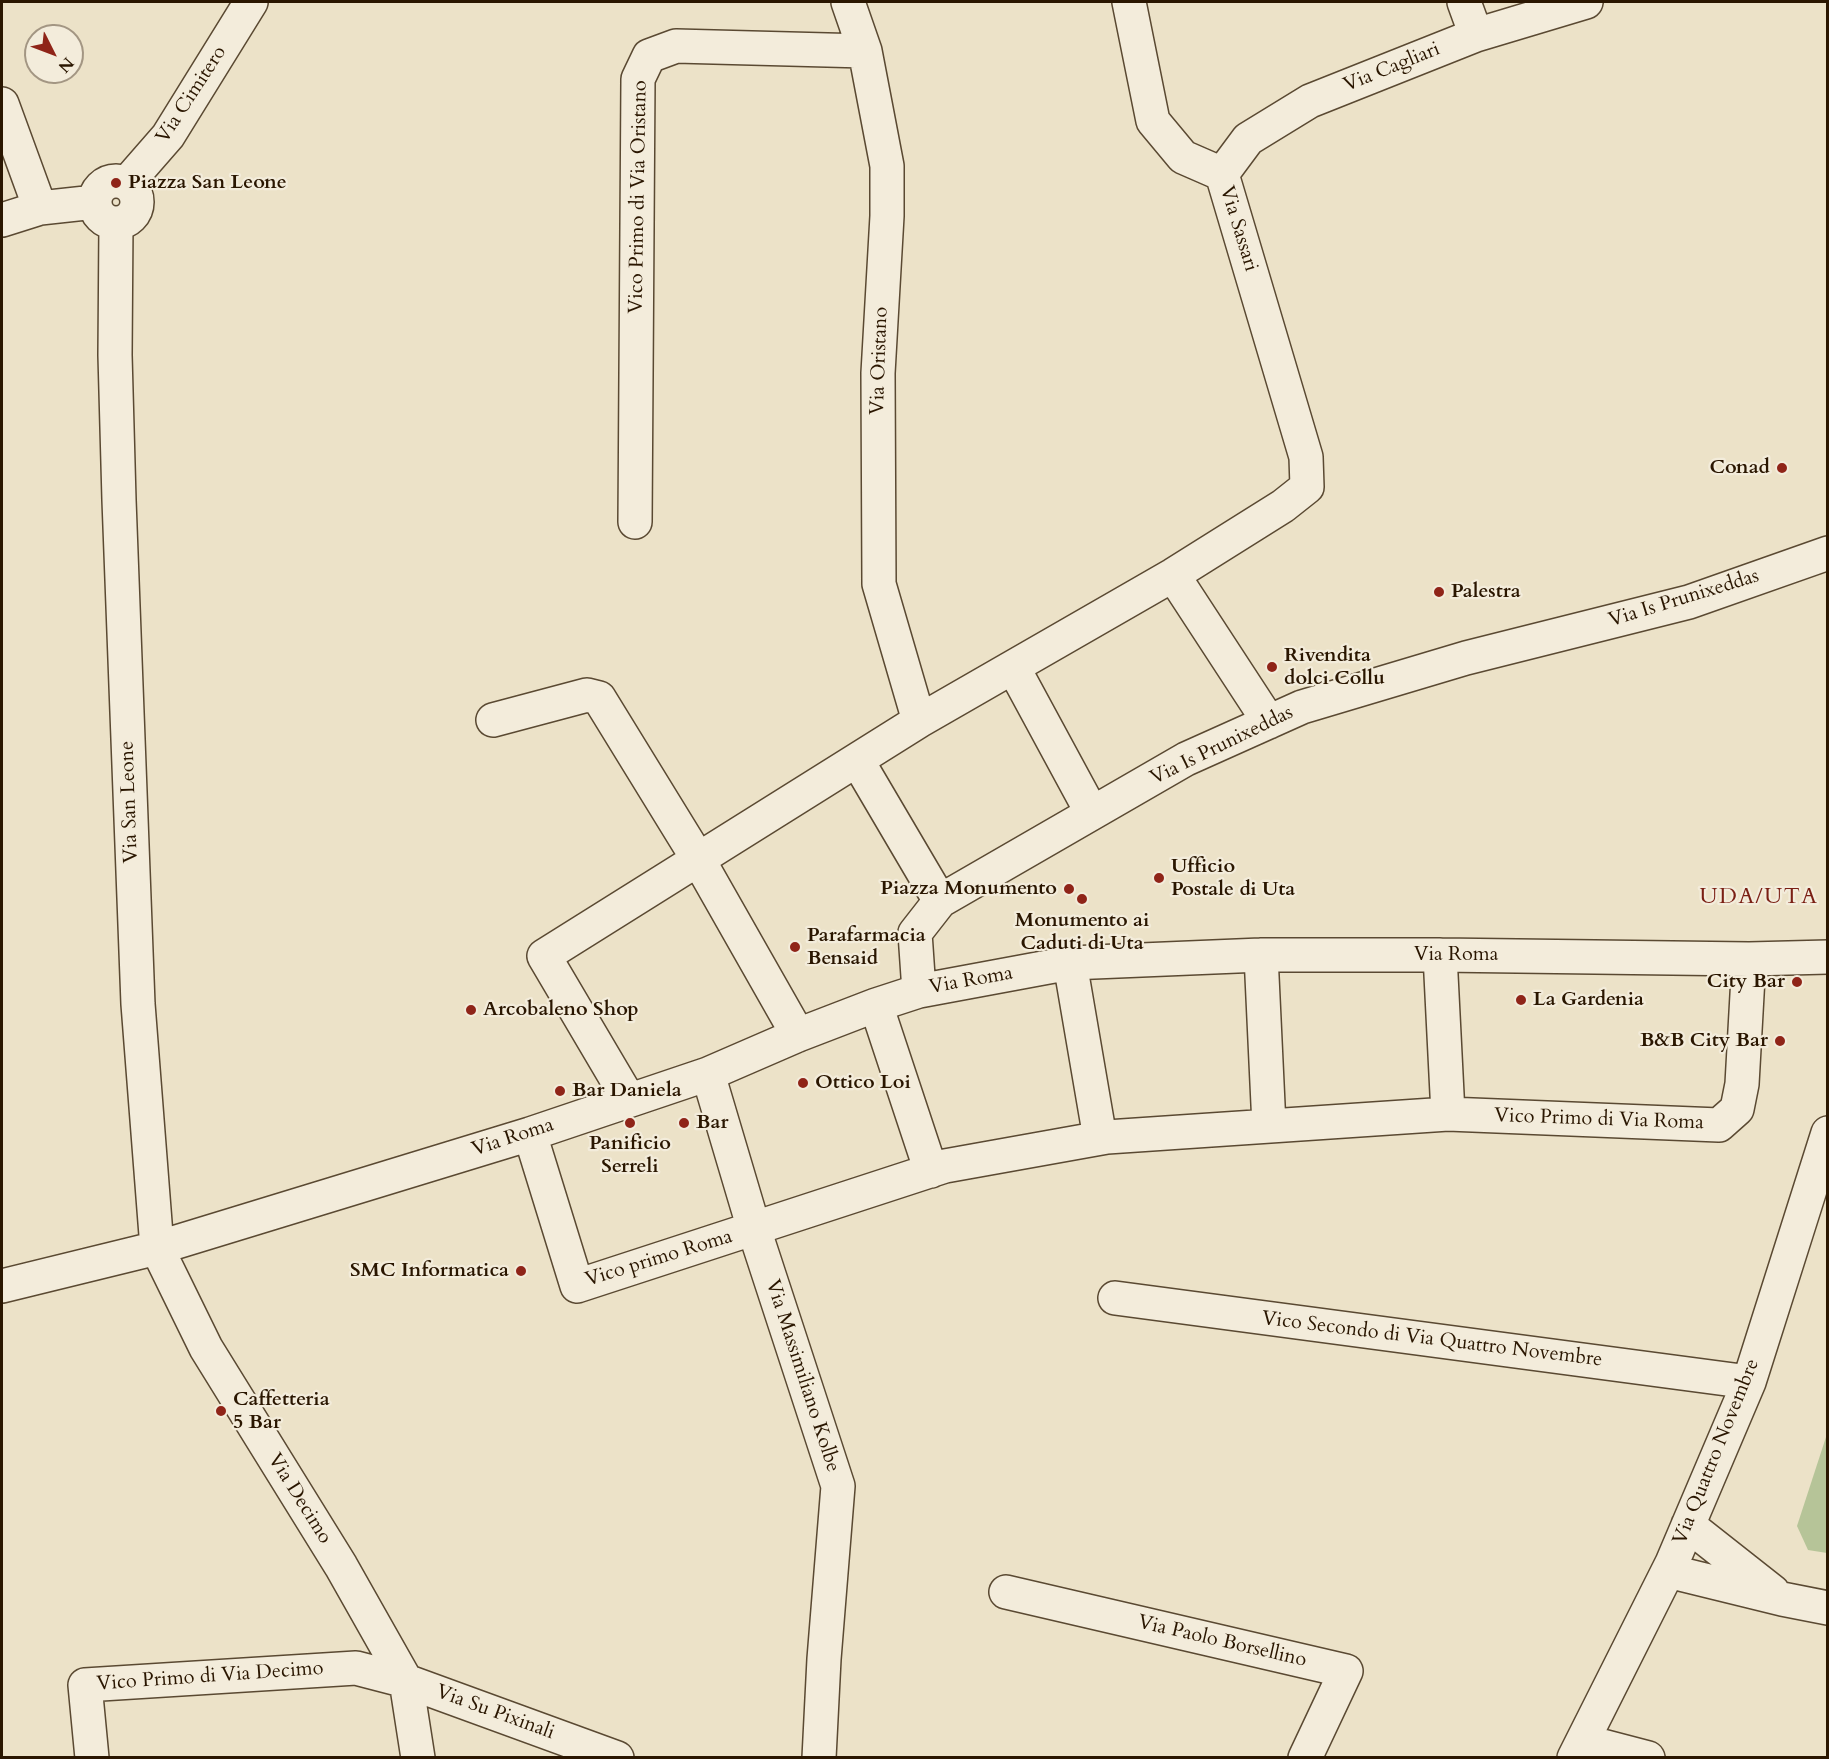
<!DOCTYPE html>
<html>
<head>
<meta charset="utf-8">
<style>
  body { margin:0 }
  #map { position:relative; width:1829px; height:1759px; overflow:hidden; background:#ece2c8; font-family:Cardo,serif }
  canvas { display:block }
  .frame { position:absolute; inset:0; border:3px solid #2a1600; pointer-events:none }
  .north { position:absolute; left:24px; top:24px; width:60px; height:60px; box-sizing:border-box; background:#f3ecdb; border:2px solid #a39683; border-radius:50%; rotate:132deg; font-size:16px; font-weight:700; line-height:24px; text-align:center; color:#2a1600 }
  .north::after { content:''; display:block; margin:auto; width:21px; height:27px; background:#8f2418; clip-path:polygon(50% 0,100% 100%,50% 72%,0 100%) }
</style>
</head>
<body>
<div id="map">
<canvas width="1829" height="1759"></canvas>
<div class="frame"></div>
<div class="north">N</div>
</div>
<script>
const ctx = document.querySelector('canvas').getContext('2d');
ctx.lineJoin = 'round';
function fillPath(path, color) {
  ctx.fillStyle = color;
  ctx.fill(path, 'evenodd');
}
function strokePath(path, color, width, dash) {
  ctx.strokeStyle = color;
  ctx.lineWidth = width;
  ctx.lineCap = dash ? 'butt' : 'round';
  ctx.setLineDash(dash || []);
  ctx.stroke(path);
}
function write(font, color, halo, rows, align = 'center') {
  ctx.font = font + ' Cardo,serif';
  ctx.lineWidth = 4.5;
  ctx.setLineDash([]);
  ctx.textBaseline = 'middle';
  ctx.strokeStyle = halo;
  ctx.fillStyle = color;
  for (const [text, x, y, turn = 0] of rows) {
    ctx.save();
    ctx.translate(x, y);
    ctx.rotate((+turn || 0) * Math.PI / 180);
    ctx.textAlign = isNaN(turn) ? turn : align;
    if (halo) ctx.strokeText(text, 0, 0);
    ctx.fillText(text, 0, 0);
    ctx.restore();
  }
}
const green = new Path2D(`
  M 1827,1434 L 1827,1553 L 1808,1550 L 1797,1526 Z`);
const minor = new Path2D(`
  M 848,2 L 865,51 L 887,166 L 887,216 L 878,373 L 879,584 L 919,721
  M 1464,2 L 1476,35
  M 2,104 L 40,208
  M 1222,174 L 1248,139 L 1310,101 L 1476,35 L 1586,2
  M95 202a21 21 0 1 1 42 0a21 21 0 1 1-42 0Z
  M 127,183 L 168,136 L 251,2
  M 2,220 L 40,208 L 95,202
  M 116,223 L 115,355 L 119,500 L 138,1004 L 157,1248 L 206,1348 L 341,1566 L 406,1681 L 418,1758
  M 635,522 L 638,79 L 649,56 L 676,46 L 865,51
  M 1173,575 L 1269,722
  M 1013,667 L 1092,813
  M 493,720 L 587,695 L 599,698 L 698,859 L 798,1035
  M 857,760 L 940,901
  M 1261,955 L 1269,1126
  M 1440,955 L 1448,1114
  M 1070,963 L 1100,1138
  M 919,991 L 915,933 L 940,901 L 1186,759 L 1302,707 L 1466,658 L 1689,602 L 1828,553
  M 876,1005 L 931,1171
  M 708,1074 L 754,1229 L 838,1486 L 824,1659 L 819,1758
  M 629,1100 L 544,956 L 919,721 L 1173,575 L 1283,506 L 1307,487 L 1306,457 L 1222,174 L 1183,157 L 1153,121 L 1129,2
  M 530,1134 L 577,1286 L 945,1166 L 1107,1137 L 1448,1114 L 1719,1125 L 1737,1109 L 1742,1084 L 1749,959
  M 2,1286 L 157,1248 L 530,1134 L 708,1074 L 798,1035 L 876,1005 L 919,991 L 1070,963 L 1261,955 L 1440,955 L 1749,959 L 1828,957
  M 1115,1298 L 1749,1382
  M 1688,1525 L 1773,1592
  M 1668,1571 L 1782,1599 L 1828,1608
  M 1006,1592 L 1346,1671 L 1305,1758
  M 1583,1741 L 1648,1758
  M 92,1758 L 85,1685 L 356,1668 L 406,1681 L 617,1758
  M 1574,1758 L 1672,1563 L 1749,1382 L 1828,1133`);
const markers = [
  [116,183,6,"#8f2418"],
  [1782,468,6,"#8f2418"],
  [1439,592,6,"#8f2418"],
  [1272,667,6,"#8f2418"],
  [1159,878,6,"#8f2418"],
  [1069,889,6,"#8f2418"],
  [1082,899,6,"#8f2418"],
  [795,947,6,"#8f2418"],
  [1797,982,6,"#8f2418"],
  [1521,1000,6,"#8f2418"],
  [471,1010,6,"#8f2418"],
  [1780,1041,6,"#8f2418"],
  [803,1083,6,"#8f2418"],
  [560,1091,6,"#8f2418"],
  [630,1123,6,"#8f2418"],
  [684,1123,6,"#8f2418"],
  [521,1271,6,"#8f2418"],
  [221,1411,6,"#8f2418"]
];
const streetNames = [
  ["Via Cagliari",1392,68,-22],
  ["Via Cimitero",192,95,-57],
  ["Vico Primo di Via Oristano",639,197,-89],
  ["Via Sassari",1238,229,73],
  ["Via Oristano",880,361,-88],
  ["Via Is Prunixeddas",1684,599,-17],
  ["Via Is Prunixeddas",1222,746,-26],
  ["Via San Leone",130,802,-92],
  ["Via Roma",1456,955],
  ["Via Roma",971,981,-10],
  ["Vico Primo di Via Roma",1599,1120,2],
  ["Via Roma",513,1138,-18],
  ["Vico primo Roma",659,1259,-17],
  ["Vico Secondo di Via Quattro Novembre",1432,1340,7],
  ["Via Massimiliano Kolbe",802,1376,72],
  ["Via Quattro Novembre",1717,1452,-68],
  ["Via Decimo",299,1499,58],
  ["Via Paolo Borsellino",1222,1642,13],
  ["Vico Primo di Via Decimo",210,1677,-4],
  ["Via Su Pixinali",495,1713,20]
];
const poiNames = [
  ["Piazza San Leone",128,183],
  ["Conad",1770,468,"right"],
  ["Palestra",1451,592],
  ["Rivendita",1284,656],
  ["dolci Collu",1284,679],
  ["Ufficio",1171,867],
  ["Postale di Uta",1171,890],
  ["Piazza Monumento",1057,889,"right"],
  ["Monumento ai",1082,921,"center"],
  ["Caduti di Uta",1082,944,"center"],
  ["Parafarmacia",807,936],
  ["Bensaid",807,959],
  ["City Bar",1785,982,"right"],
  ["La Gardenia",1533,1000],
  ["Arcobaleno Shop",483,1010],
  ["B&B City Bar",1768,1041,"right"],
  ["Ottico Loi",815,1083],
  ["Bar Daniela",572,1091],
  ["Bar",696,1123],
  ["Panificio",630,1144,"center"],
  ["Serreli",630,1167,"center"],
  ["SMC Informatica",509,1271,"right"],
  ["Caffetteria",233,1400],
  ["5 Bar",233,1423]
];
const quarterNames = [
  ["UDA/UTA",1759,898]
];
fillPath(green, '#b6c498');
strokePath(minor, '#5a4932', 36);
strokePath(minor, '#f3ecdb', 33);
for (const [x, y, r, color] of markers) {
  const dot = new Path2D();
  dot.arc(x, y, r, 0, 2 * Math.PI);
  ctx.fillStyle = color;
  ctx.fill(dot);
  strokePath(dot, '#f3ecdb', 2);
}
write('20px', '#2a1600', '#f3ecdb', streetNames);
write('bold 20px', '#2a1600', '#f3ecdb', poiNames, 'left');
ctx.letterSpacing = '1.5px';
write('22px', '#7a1f14', '#f3ecdb', quarterNames);
ctx.letterSpacing = '0px';
</script>
</body>
</html>
